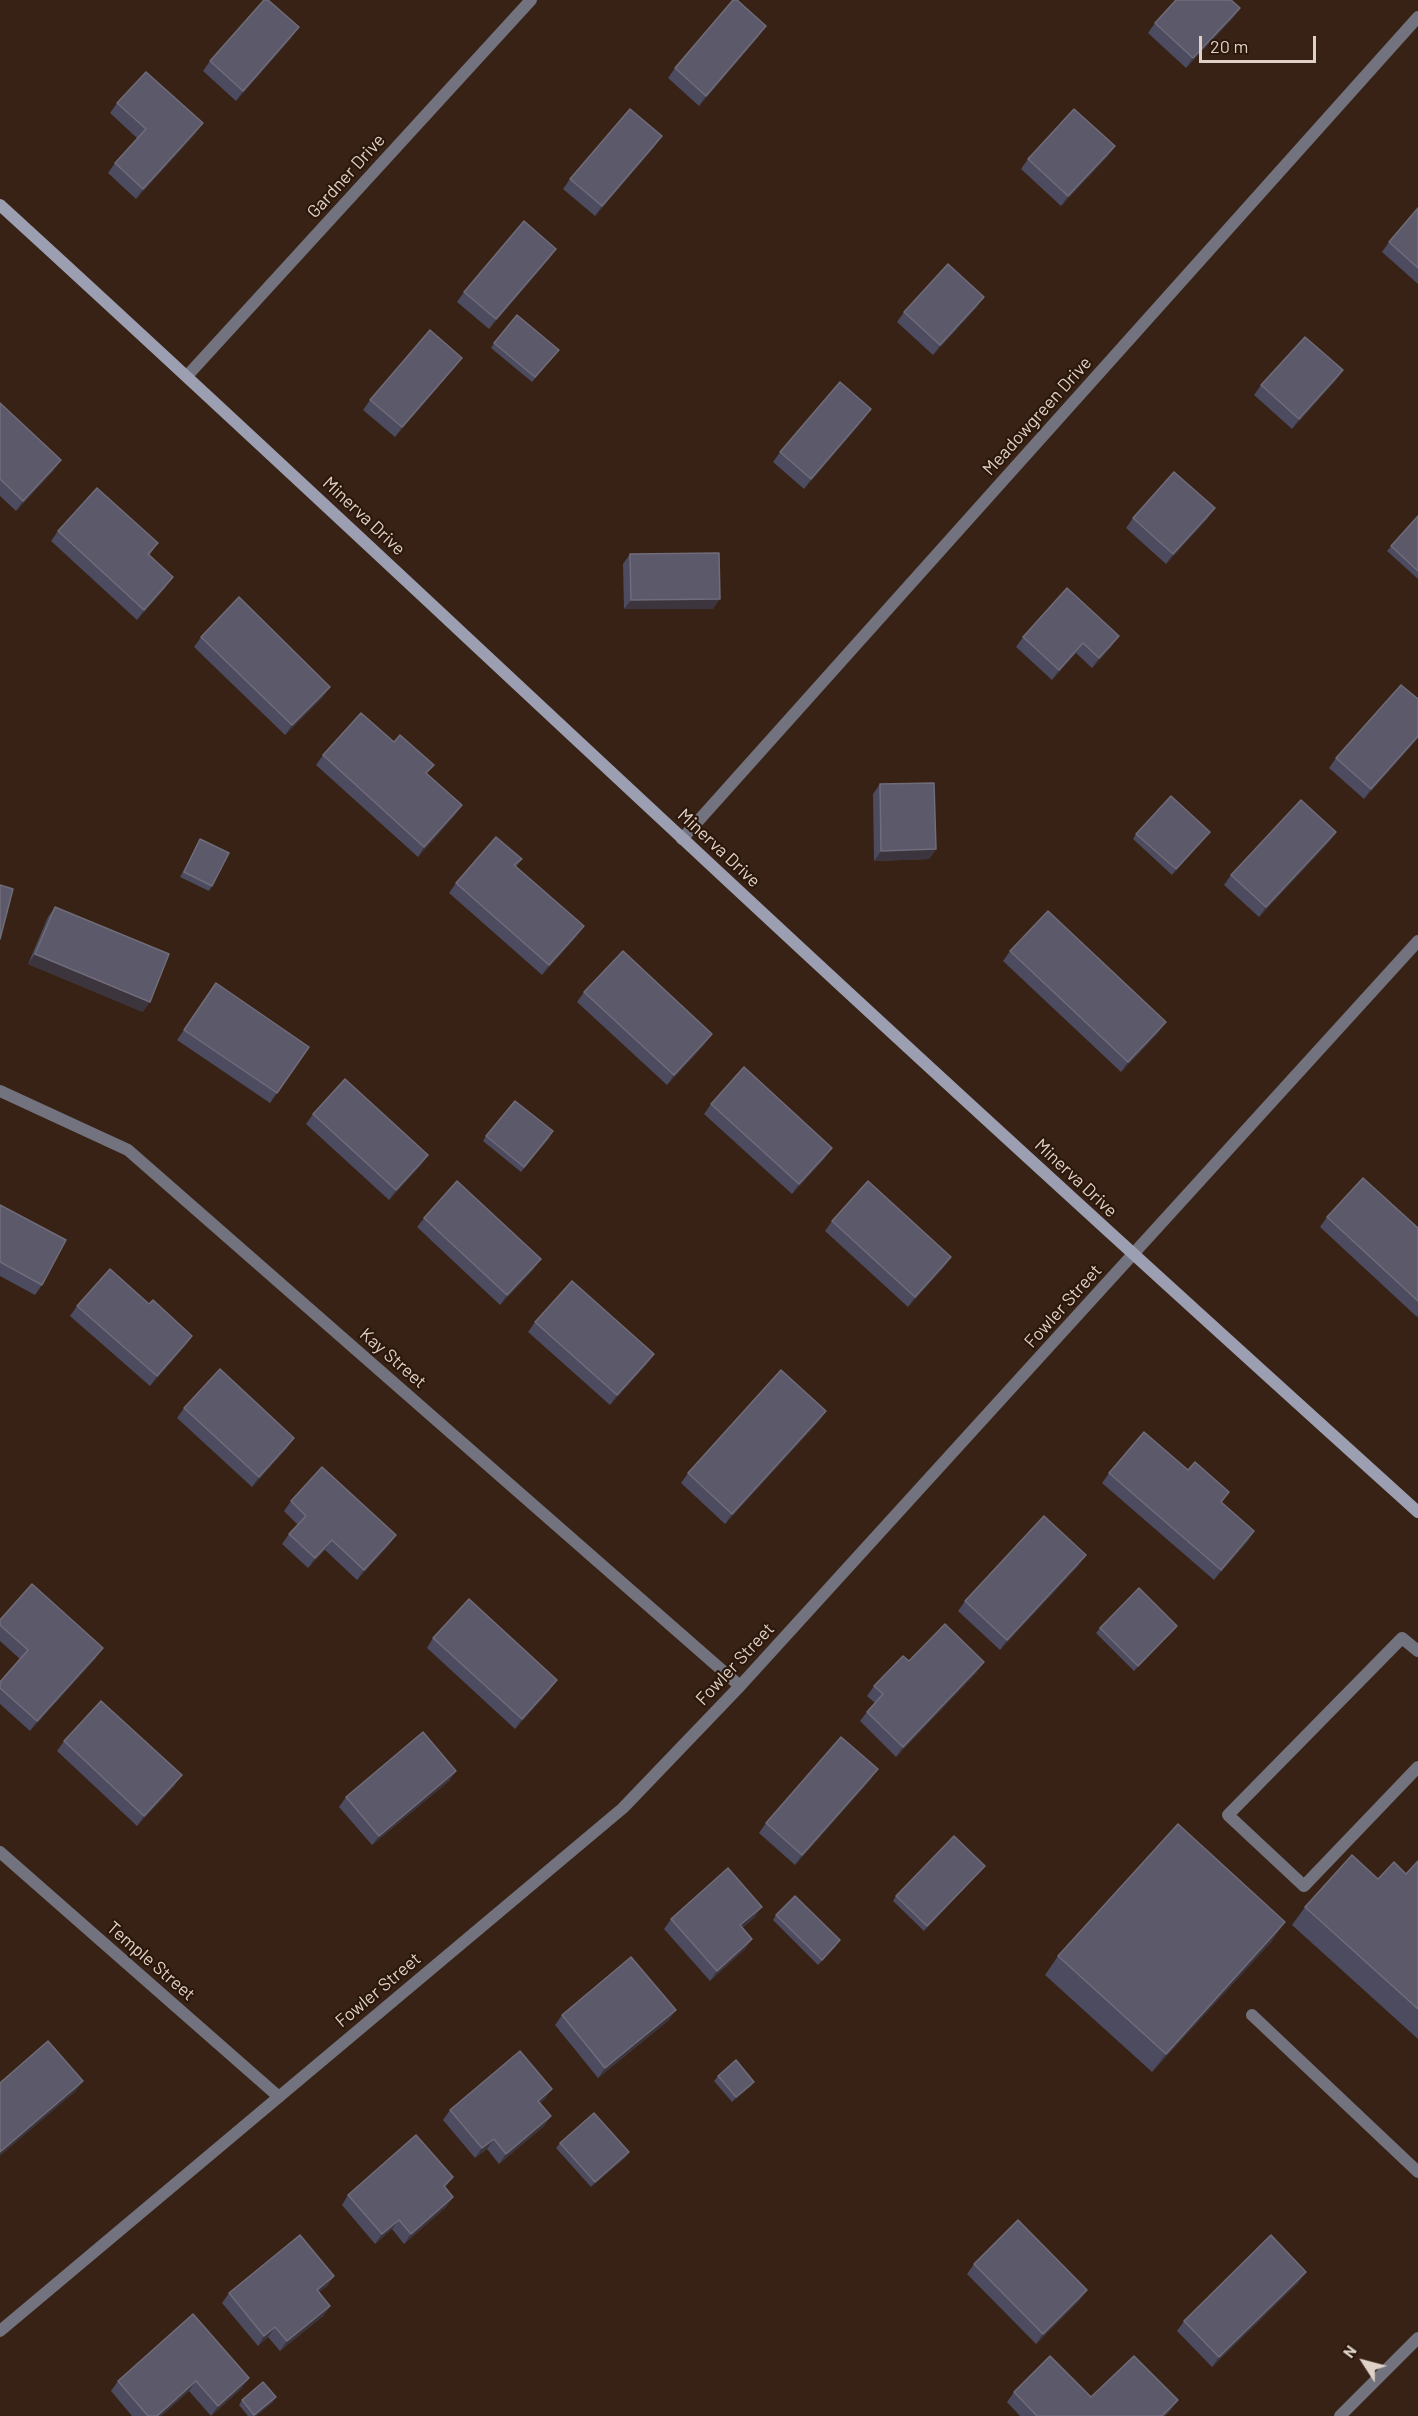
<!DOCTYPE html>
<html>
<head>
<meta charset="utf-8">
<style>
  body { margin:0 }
  #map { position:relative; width:1418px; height:2416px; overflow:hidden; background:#372215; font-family:Barlow,sans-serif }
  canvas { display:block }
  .north { position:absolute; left:1334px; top:2332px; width:60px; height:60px; -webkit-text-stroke:4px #2c180b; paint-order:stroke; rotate:306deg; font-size:16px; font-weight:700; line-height:24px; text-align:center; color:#dfd1c8 }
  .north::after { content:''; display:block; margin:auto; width:21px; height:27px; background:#dfd1c8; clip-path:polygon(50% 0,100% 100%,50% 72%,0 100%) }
  .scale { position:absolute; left:1199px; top:36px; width:117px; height:27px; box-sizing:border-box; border:3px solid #dfd1c8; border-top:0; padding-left:8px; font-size:18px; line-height:21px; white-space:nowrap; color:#dfd1c8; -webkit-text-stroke:4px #2c180b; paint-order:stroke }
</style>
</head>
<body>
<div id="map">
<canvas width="1418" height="2416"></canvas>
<div class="north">N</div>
<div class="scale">20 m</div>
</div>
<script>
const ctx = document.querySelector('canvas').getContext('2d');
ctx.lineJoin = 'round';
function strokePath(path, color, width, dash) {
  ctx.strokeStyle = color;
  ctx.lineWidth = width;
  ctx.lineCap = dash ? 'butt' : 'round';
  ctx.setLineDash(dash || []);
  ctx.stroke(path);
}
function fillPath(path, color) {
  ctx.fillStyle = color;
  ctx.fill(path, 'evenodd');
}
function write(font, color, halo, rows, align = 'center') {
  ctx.font = font + ' Barlow,sans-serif';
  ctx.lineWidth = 4.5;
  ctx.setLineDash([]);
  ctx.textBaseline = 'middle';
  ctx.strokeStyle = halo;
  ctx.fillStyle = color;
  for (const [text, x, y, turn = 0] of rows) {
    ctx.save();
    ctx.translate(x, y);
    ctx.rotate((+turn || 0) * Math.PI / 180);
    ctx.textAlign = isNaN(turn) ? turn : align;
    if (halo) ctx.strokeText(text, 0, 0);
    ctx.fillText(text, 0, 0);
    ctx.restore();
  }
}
const lane = new Path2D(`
  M 1418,1651 L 1402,1638 L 1228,1815 L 1304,1886 L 1418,1767
  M 1252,2015 L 1418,2172`);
const street = new Path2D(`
  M 187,376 L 531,0
  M 682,839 L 1418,17
  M 0,1091 L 128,1150 L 740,1686
  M 0,1852 L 279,2097
  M 0,2331 L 623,1808 L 740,1686 L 1418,941
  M 1340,2416 L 1418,2338`);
const secondary = new Path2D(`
  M 0,205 C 229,414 455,627 682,838 C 925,1065 1171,1289 1418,1512`);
const wall = new Path2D(`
  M 1240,8 L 1233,18 L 1186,68 L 1148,33 L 1155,23 Z
  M 759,36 L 699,106 L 668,78 L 675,68 Z
  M 292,37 L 236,101 L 203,71 L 210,61 Z
  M 117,103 L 196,133 L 136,199 L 108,173 L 115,163 L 137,138 L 110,113 Z
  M 655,146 L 595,216 L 563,189 L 570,179 Z
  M 1115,146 L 1108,156 L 1061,206 L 1021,169 L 1028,159 Z
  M 1418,208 L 1418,284 L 1382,252 L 1389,242 Z
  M 556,249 L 549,259 L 489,329 L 457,302 L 464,292 Z
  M 977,307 L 933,355 L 897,322 L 904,312 Z
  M 494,343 L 559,350 L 532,382 L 491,348 Z
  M 455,367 L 395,437 L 363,410 L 370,400 Z
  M 1343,370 L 1336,380 L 1292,429 L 1254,395 L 1261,385 Z
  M 0,403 L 54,470 L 16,511 L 0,496 Z
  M 864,419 L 804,489 L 773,462 L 780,452 Z
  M 1418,516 L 1418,579 L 1387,551 Z
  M 1133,518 L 1208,518 L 1166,564 L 1126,528 Z
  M 58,531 L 158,543 L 149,556 L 166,587 L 137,620 L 51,541 Z
  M 630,554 L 713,609 L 624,609 L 623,564 Z
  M 201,637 L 323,697 L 285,735 L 194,647 Z
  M 1023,637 L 1112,646 L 1092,668 L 1076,653 L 1052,680 L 1016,647 Z
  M 1418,738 L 1364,799 L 1329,768 L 1336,758 Z
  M 323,755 L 427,774 L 462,805 L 455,815 L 418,857 L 316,765 Z
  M 880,784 L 936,849 L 929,859 L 874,861 L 873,794 Z
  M 1336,832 L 1329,842 L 1259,917 L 1224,885 L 1231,875 Z
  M 1136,834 L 1206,837 L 1172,875 L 1133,839 Z
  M 200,839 L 212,886 L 209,891 L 180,877 Z
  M 522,859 L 516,867 L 577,936 L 542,975 L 449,893 L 456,883 Z
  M 55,907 L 143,1012 L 28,964 L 48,917 Z
  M 1010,951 L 1159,1032 L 1121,1072 L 1003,961 Z
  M 216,983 L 309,1047 L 270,1103 L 177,1040 Z
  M 584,992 L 705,1044 L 667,1085 L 577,1002 Z
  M 711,1104 L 825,1158 L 792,1194 L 704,1114 Z
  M 313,1114 L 428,1155 L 421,1165 L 389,1200 L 306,1124 Z
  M 486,1136 L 550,1137 L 521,1172 L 483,1141 Z
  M 0,1205 L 42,1285 L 35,1295 L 0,1276 Z
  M 1327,1217 L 1418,1228 L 1418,1315 L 1417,1317 L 1320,1227 Z
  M 424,1218 L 534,1269 L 500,1305 L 417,1227 Z
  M 832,1221 L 951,1257 L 944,1267 L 908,1307 L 825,1231 Z
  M 77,1306 L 192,1336 L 185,1346 L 150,1386 L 70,1316 Z
  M 535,1322 L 654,1354 L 647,1364 L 610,1405 L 528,1332 Z
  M 184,1408 L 294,1438 L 287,1448 L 252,1487 L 177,1418 Z
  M 826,1411 L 819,1421 L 725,1524 L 681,1483 L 688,1473 Z
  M 1109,1473 L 1221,1502 L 1254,1531 L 1248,1541 L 1214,1580 L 1102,1483 Z
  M 291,1501 L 396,1535 L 389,1545 L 357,1580 L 325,1550 L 308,1568 L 282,1544 L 289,1534 L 298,1525 L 284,1511 Z
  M 1079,1565 L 1000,1650 L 958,1611 L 965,1601 Z
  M 0,1620 L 96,1658 L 30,1731 L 0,1704 L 0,1682 L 20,1659 L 0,1641 Z
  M 1177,1626 L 1173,1631 L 1134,1671 L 1096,1633 L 1100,1628 Z
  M 433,1638 L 550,1690 L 515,1729 L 427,1648 Z
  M 909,1661 L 977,1672 L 896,1757 L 860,1721 L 867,1712 L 875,1703 L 867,1696 L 874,1686 Z
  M 64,1741 L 175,1785 L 137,1826 L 57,1751 Z
  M 456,1771 L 449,1781 L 372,1845 L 339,1807 L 346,1797 Z
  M 871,1779 L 795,1865 L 759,1833 L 766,1823 Z
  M 1418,1861 L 1418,2039 L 1292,1925 L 1305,1907 L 1378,1879 L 1406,1874 Z
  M 981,1871 L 924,1931 L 893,1901 L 896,1896 Z
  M 776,1915 L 837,1945 L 818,1965 L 773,1920 Z
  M 755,1917 L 742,1928 L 752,1939 L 745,1949 L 710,1981 L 664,1929 L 671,1919 Z
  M 1272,1941 L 1152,2072 L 1045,1975 L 1058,1956 Z
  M 562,2015 L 669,2020 L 598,2078 L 555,2025 Z
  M 718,2076 L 754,2082 L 750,2087 L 732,2102 L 714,2081 Z
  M 545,2099 L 540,2103 L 551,2116 L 544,2126 L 499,2164 L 487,2149 L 475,2158 L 443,2120 L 450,2110 Z
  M 560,2143 L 629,2152 L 626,2157 L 591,2187 L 556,2148 Z
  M 446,2188 L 453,2197 L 446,2207 L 404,2244 L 392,2229 L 375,2244 L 342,2205 L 348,2195 Z
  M 974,2264 L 1080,2300 L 1036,2344 L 967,2274 Z
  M 334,2276 L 327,2286 L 319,2292 L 330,2306 L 323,2316 L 280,2351 L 268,2337 L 258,2346 L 222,2303 L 229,2293 Z
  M 1299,2282 L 1212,2367 L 1177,2331 L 1184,2321 Z
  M 193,2314 L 242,2388 L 211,2416 L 189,2391 L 161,2416 L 132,2416 L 111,2391 L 118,2381 Z
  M 1014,2392 L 1171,2410 L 1165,2416 L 1020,2416 L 1007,2402 Z
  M 242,2400 L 273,2402 L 256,2416 L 248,2416 L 239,2405 Z`);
const shadedWall = new Path2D(`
  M 1240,8 L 1233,18 L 1186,68 L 1193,58 Z
  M 766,26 L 759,36 L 699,106 L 706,96 Z
  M 299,27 L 292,37 L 236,101 L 243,91 Z
  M 203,123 L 196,133 L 136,199 L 143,189 Z
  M 662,136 L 655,146 L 595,216 L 602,206 Z
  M 1115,146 L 1108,156 L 1061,206 L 1068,196 Z
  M 556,249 L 549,259 L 489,329 L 496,319 Z
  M 984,297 L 977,307 L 933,355 L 940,345 Z
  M 462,358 L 455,367 L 395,437 L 402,427 Z
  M 1343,370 L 1336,380 L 1292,429 L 1299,419 Z
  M 871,409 L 864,419 L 804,489 L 811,479 Z
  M 61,460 L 54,470 L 16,511 L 23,501 Z
  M 1215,508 L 1208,518 L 1166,564 L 1173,554 Z
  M 173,577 L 166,587 L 137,620 L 144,610 Z
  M 720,599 L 713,609 L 624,609 L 631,600 Z
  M 1119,636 L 1112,646 L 1092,668 L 1099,658 Z
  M 1083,643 L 1076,653 L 1052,680 L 1059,670 Z
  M 330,687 L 323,697 L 285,735 L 292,725 Z
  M 1418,736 L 1418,738 L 1364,799 L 1371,789 Z
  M 462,805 L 455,815 L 418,857 L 424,847 Z
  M 1210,832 L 1206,837 L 1172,875 L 1176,869 Z
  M 1336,832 L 1329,842 L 1259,917 L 1266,907 Z
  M 936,849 L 929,859 L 874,861 L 881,851 Z
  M 584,926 L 577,936 L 542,975 L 549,965 Z
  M 35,954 L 150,1002 L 143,1012 L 28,964 Z
  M 1166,1022 L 1159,1032 L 1121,1072 L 1128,1062 Z
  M 712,1034 L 705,1044 L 667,1085 L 674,1075 Z
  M 832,1148 L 825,1158 L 792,1194 L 799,1184 Z
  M 428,1155 L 421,1165 L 389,1200 L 396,1190 Z
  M 951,1257 L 944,1267 L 908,1307 L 915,1297 Z
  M 541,1259 L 534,1269 L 500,1305 L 507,1295 Z
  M 192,1336 L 185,1346 L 150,1386 L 157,1376 Z
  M 654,1354 L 647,1364 L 610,1405 L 617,1395 Z
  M 826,1411 L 819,1421 L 725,1524 L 732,1514 Z
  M 294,1438 L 287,1448 L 252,1487 L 259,1477 Z
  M 1254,1531 L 1248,1541 L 1214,1580 L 1221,1570 Z
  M 396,1535 L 389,1545 L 357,1580 L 364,1570 Z
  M 332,1540 L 325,1550 L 308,1568 L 315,1558 Z
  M 1086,1555 L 1079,1565 L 1000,1650 L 1007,1640 Z
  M 1177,1626 L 1173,1631 L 1134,1671 L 1138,1666 Z
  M 103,1648 L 96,1658 L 30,1731 L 37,1721 Z
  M 984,1662 L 977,1672 L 896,1757 L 903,1747 Z
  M 557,1680 L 550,1690 L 515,1729 L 522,1719 Z
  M 878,1769 L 871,1779 L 795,1865 L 802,1855 Z
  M 456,1771 L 449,1781 L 372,1845 L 379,1836 Z
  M 182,1775 L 175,1785 L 137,1826 L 144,1816 Z
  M 985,1866 L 981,1871 L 924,1931 L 927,1926 Z
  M 762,1907 L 755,1917 L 733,1935 L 740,1925 Z
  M 1285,1922 L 1272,1941 L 1152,2072 L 1166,2054 Z
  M 752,1939 L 745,1949 L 710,1981 L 717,1971 Z
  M 676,2010 L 669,2020 L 598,2078 L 605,2068 Z
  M 83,2081 L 76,2091 L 0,2156 L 0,2152 Z
  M 754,2082 L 750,2087 L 732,2102 L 736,2097 Z
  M 552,2089 L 545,2099 L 531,2111 L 538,2101 Z
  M 551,2116 L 544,2126 L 499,2164 L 506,2154 Z
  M 494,2139 L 487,2149 L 475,2158 L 482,2148 Z
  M 629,2152 L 626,2157 L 591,2187 L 595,2182 Z
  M 453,2177 L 446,2187 L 437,2196 L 444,2186 Z
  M 453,2197 L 446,2207 L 404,2244 L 411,2234 Z
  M 399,2220 L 392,2229 L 375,2244 L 382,2234 Z
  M 1306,2272 L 1299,2282 L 1212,2367 L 1219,2357 Z
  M 334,2276 L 327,2286 L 310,2300 L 317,2290 Z
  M 1087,2290 L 1080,2300 L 1036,2344 L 1043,2334 Z
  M 330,2306 L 323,2316 L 280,2351 L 287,2341 Z
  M 275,2327 L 268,2337 L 258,2346 L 264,2336 Z
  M 249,2378 L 242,2388 L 211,2416 L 218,2406 Z
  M 196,2381 L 189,2391 L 161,2416 L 157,2416 Z
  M 276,2397 L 273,2402 L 256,2416 L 254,2416 Z
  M 1178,2400 L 1171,2410 L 1165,2416 L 1162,2416 Z`);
const building = new Path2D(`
  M 264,0 L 268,0 L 299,27 L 243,91 L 210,61 Z
  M 733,0 L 737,0 L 766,26 L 706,96 L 675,68 Z
  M 1176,0 L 1231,0 L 1240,8 L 1193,58 L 1155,23 Z
  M 146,72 L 203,123 L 143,189 L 115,163 L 146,129 L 117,103 Z
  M 630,109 L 662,136 L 602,206 L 570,179 Z
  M 1074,109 L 1115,146 L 1068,196 L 1028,159 Z
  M 1418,208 L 1418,268 L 1389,242 Z
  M 524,221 L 556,249 L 496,319 L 464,292 Z
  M 948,264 L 984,297 L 940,345 L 904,312 Z
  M 517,315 L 559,350 L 535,377 L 494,343 Z
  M 430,330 L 462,358 L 402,427 L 370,400 Z
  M 1305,337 L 1343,370 L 1299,419 L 1261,385 Z
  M 840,382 L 871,409 L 811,479 L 780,452 Z
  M 0,403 L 61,460 L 23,501 L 0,479 Z
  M 1174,472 L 1215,508 L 1173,554 L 1133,518 Z
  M 97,488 L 158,543 L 148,554 L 173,577 L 144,610 L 58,531 Z
  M 1418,516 L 1418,571 L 1391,546 Z
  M 719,553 L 720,599 L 631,600 L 630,554 Z
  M 1067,588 L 1119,636 L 1099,658 L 1083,643 L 1059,670 L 1023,637 Z
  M 239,597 L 330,687 L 292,725 L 201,637 Z
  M 1401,685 L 1418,699 L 1418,736 L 1371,789 L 1336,758 Z
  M 361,713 L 394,742 L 400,735 L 434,765 L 426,773 L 462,805 L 424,847 L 323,755 Z
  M 934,783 L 936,849 L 881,851 L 880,784 Z
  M 1171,796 L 1210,832 L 1176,869 L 1136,834 Z
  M 1301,800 L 1336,832 L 1266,907 L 1231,875 Z
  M 496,837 L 522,859 L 514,865 L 584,926 L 549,965 L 456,883 Z
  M 200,839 L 229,853 L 212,886 L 184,872 Z
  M 0,885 L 13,889 L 0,939 Z
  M 55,907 L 169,954 L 150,1002 L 35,954 Z
  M 1048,911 L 1166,1022 L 1128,1062 L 1010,951 Z
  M 623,951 L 712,1034 L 674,1075 L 584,992 Z
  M 216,983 L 309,1047 L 277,1093 L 184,1030 Z
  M 744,1067 L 832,1148 L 799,1184 L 711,1104 Z
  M 345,1079 L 428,1155 L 396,1190 L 313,1114 Z
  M 515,1101 L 553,1131 L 524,1167 L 486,1136 Z
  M 1363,1178 L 1418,1228 L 1418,1301 L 1327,1217 Z
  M 457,1181 L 541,1259 L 507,1295 L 424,1218 Z
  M 868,1181 L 951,1257 L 915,1297 L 832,1221 Z
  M 0,1205 L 66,1240 L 42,1285 L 0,1262 Z
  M 110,1269 L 149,1304 L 153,1300 L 192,1336 L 157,1376 L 77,1306 Z
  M 572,1281 L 654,1354 L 617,1395 L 535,1322 Z
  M 220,1369 L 294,1438 L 259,1477 L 184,1408 Z
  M 781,1370 L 826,1411 L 732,1514 L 688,1473 Z
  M 1144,1432 L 1188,1470 L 1195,1462 L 1229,1492 L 1221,1502 L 1254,1531 L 1221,1570 L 1109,1473 Z
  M 322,1467 L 396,1535 L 364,1570 L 332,1540 L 315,1558 L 289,1534 L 306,1516 L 291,1501 Z
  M 1044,1516 L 1086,1555 L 1007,1640 L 965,1601 Z
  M 32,1584 L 103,1648 L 37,1721 L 0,1688 L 0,1682 L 28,1650 L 0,1625 L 0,1620 Z
  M 1139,1588 L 1177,1626 L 1138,1666 L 1100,1628 Z
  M 469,1599 L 557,1680 L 522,1719 L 433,1638 Z
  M 945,1624 L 984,1662 L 903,1747 L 867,1712 L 883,1694 L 874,1686 L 903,1656 L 909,1661 Z
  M 101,1701 L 182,1775 L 144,1816 L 64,1741 Z
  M 423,1732 L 456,1771 L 379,1836 L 346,1797 Z
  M 841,1737 L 878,1769 L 802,1855 L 766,1823 Z
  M 1178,1824 L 1285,1922 L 1166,2054 L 1058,1956 Z
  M 954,1836 L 985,1866 L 927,1926 L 896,1896 Z
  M 1352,1855 L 1378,1879 L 1394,1862 L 1406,1874 L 1418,1861 L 1418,2009 L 1305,1907 Z
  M 728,1868 L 762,1907 L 740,1925 L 752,1939 L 717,1971 L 671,1919 Z
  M 795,1896 L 840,1940 L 822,1960 L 776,1915 Z
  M 631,1957 L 676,2010 L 605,2068 L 562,2015 Z
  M 48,2041 L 83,2081 L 0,2152 L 0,2083 Z
  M 520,2051 L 552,2089 L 538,2101 L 551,2116 L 506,2154 L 494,2139 L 482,2148 L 450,2110 Z
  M 736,2060 L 754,2082 L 736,2097 L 718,2076 Z
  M 594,2113 L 629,2152 L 595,2182 L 560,2143 Z
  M 416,2135 L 453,2177 L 444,2186 L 453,2197 L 411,2234 L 399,2220 L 382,2234 L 348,2195 Z
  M 1018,2220 L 1087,2290 L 1043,2334 L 974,2264 Z
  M 300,2235 L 334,2276 L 317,2290 L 330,2306 L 287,2341 L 275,2327 L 264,2336 L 229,2293 Z
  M 1271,2235 L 1306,2272 L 1219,2357 L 1184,2321 Z
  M 193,2314 L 249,2378 L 218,2406 L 196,2381 L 157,2416 L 148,2416 L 118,2381 Z
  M 1050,2356 L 1091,2397 L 1134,2356 L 1178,2400 L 1162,2416 L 1037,2416 L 1014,2392 Z
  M 263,2382 L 276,2397 L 254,2415 L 242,2400 Z`);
const streetNames = [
  ["Gardner Drive",346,176,-48],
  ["Meadowgreen Drive",1037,416,-48],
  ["Minerva Drive",364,516,43],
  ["Minerva Drive",719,848,43],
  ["Minerva Drive",1076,1178,43],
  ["Fowler Street",1063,1306,-48],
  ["Kay Street",393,1358,41],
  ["Fowler Street",735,1664,-47],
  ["Temple Street",151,1961,41],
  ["Fowler Street",378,1990,-40]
];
strokePath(lane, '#72737f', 12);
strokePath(street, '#72737f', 12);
strokePath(secondary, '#9c9fb1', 12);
fillPath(wall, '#4c4b60');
fillPath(shadedWall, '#3d353d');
fillPath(building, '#5c596b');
strokePath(building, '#706c7a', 1.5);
write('18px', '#dfd1c8', '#2c180b', streetNames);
</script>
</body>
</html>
